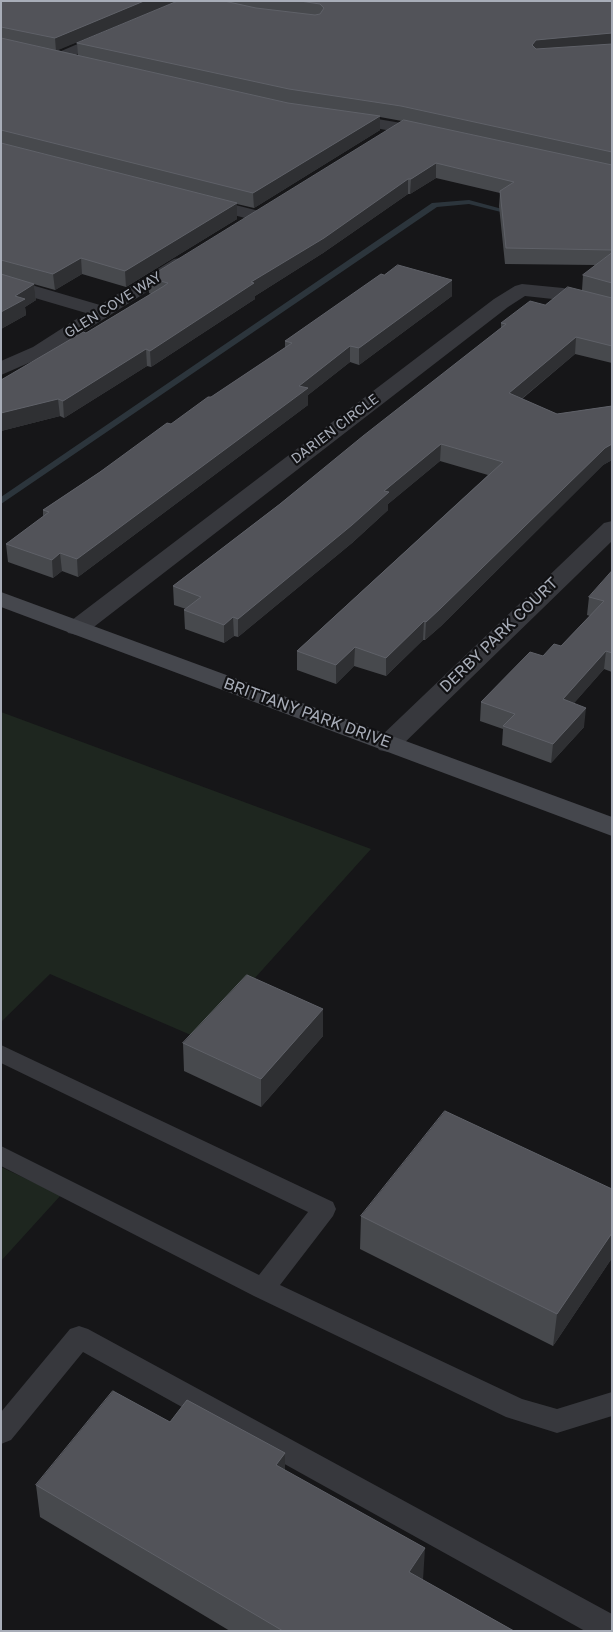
<!DOCTYPE html>
<html>
<head>
<meta charset="utf-8">
<style>
  body { margin:0 }
  #map { position:relative; width:613px; height:1632px; overflow:hidden; background:#161618; font-family:"Golos Text",sans-serif }
  canvas { display:block }
  .frame { position:absolute; inset:0; border:2px solid #a8adb8; pointer-events:none }
</style>
</head>
<body>
<div id="map">
<canvas width="613" height="1632"></canvas>
<div class="frame"></div>
</div>
<script>
const ctx = document.querySelector('canvas').getContext('2d');
ctx.lineJoin = 'round';
function fillPath(path, color) {
  ctx.fillStyle = color;
  ctx.fill(path, 'evenodd');
}
function strokePath(path, color, width, dash) {
  ctx.strokeStyle = color;
  ctx.lineWidth = width;
  ctx.lineCap = dash ? 'butt' : 'round';
  ctx.setLineDash(dash || []);
  ctx.stroke(path);
}
function write(font, color, halo, rows, align = 'center') {
  ctx.font = font + ' "Golos Text",sans-serif';
  ctx.lineWidth = 4.5;
  ctx.setLineDash([]);
  ctx.textBaseline = 'middle';
  ctx.strokeStyle = halo;
  ctx.fillStyle = color;
  for (const [text, x, y, turn = 0] of rows) {
    ctx.save();
    ctx.translate(x, y);
    ctx.rotate((+turn || 0) * Math.PI / 180);
    ctx.textAlign = isNaN(turn) ? turn : align;
    if (halo) ctx.strokeText(text, 0, 0);
    ctx.fillText(text, 0, 0);
    ctx.restore();
  }
}
const green = new Path2D(`
  M 1,712 L 371,849 L 200,1039 L 50,974 L 1,1022 Z
  M 1,1167 L 61,1195 L 1,1261 Z`);
const stream = new Path2D(`
  M 469,200 L 517,213 L 513,215 L 469,204 L 437,207 L 1,504 L 1,497 L 432,203 Z`);
const lane = new Path2D(`
  M 1,1045 L 333,1202 L 336,1209 L 333,1216 L 280,1285 L 522,1399 L 557,1409 L 612,1392 L 612,1416 L 557,1433 L 506,1417 L 254,1296 L 1,1166 L 1,1146 L 259,1275 L 308,1212 L 1,1063 Z
  M 79,1326 L 88,1329 L 612,1614 L 612,1631 L 585,1631 L 83,1352 L 11,1440 L 1,1444 L 1,1412 L 70,1329 Z`);
const street = new Path2D(`
  M 110,30 L 115,31 L 117,34 L 115,37 L 62,61 L 52,61 L 50,58 L 52,55 Z
  M 342,113 L 431,128 L 437,130 L 439,133 L 437,136 L 431,138 L 336,121 L 334,118 L 336,115 Z
  M 200,196 L 263,212 L 266,216 L 263,220 L 257,221 L 194,205 L 191,201 L 194,197 Z
  M 180,258 L 186,259 L 189,263 L 186,267 L 47,355 L 1,375 L 1,361 L 33,347 L 86,313 L 1,288 L 1,276 L 100,305 L 174,259 Z
  M 522,284 L 563,288 L 612,301 L 612,313 L 562,300 L 525,296 L 508,307 L 86,633 L 77,635 L 68,633 L 65,628 L 68,623 L 494,299 L 515,286 Z
  M 612,521 L 612,541 L 397,750 L 388,752 L 379,750 L 375,744 L 379,738 L 604,523 Z`);
const secondary = new Path2D(`
  M 1,592 L 612,817 L 612,836 L 1,607 Z`);
const wall = new Path2D(`
  M 1,1 L 177,1 L 57,50 L 78,55 L 77,43 L 178,1 L 612,1 L 612,363 L 575,354 L 522,399 L 557,414 L 612,406 L 612,460 L 603,465 L 441,626 L 425,640 L 423,640 L 386,676 L 354,666 L 336,684 L 297,670 L 297,651 L 488,475 L 440,461 L 388,504 L 388,510 L 352,543 L 238,637 L 234,636 L 224,643 L 185,629 L 184,610 L 186,609 L 174,605 L 173,586 L 280,504 L 501,328 L 501,323 L 582,290 L 583,275 L 595,265 L 505,264 L 499,206 L 500,193 L 436,178 L 410,194 L 408,194 L 323,253 L 255,296 L 255,299 L 151,367 L 147,366 L 64,418 L 60,416 L 1,431 L 1,380 L 86,333 L 151,294 L 149,293 L 148,278 L 402,121 L 380,117 L 380,130 L 254,208 L 237,204 L 237,219 L 126,287 L 82,274 L 55,290 L 23,281 L 34,284 L 36,300 L 25,307 L 26,315 L 1,329 Z
  M 384,275 L 452,280 L 452,296 L 359,365 L 350,362 L 308,395 L 308,405 L 78,577 L 62,571 L 53,578 L 8,562 L 6,544 L 43,517 L 43,510 L 285,348 L 285,341 Z
  M 612,571 L 612,672 L 604,669 L 574,703 L 584,727 L 551,763 L 502,745 L 503,729 L 480,721 L 481,702 L 543,656 L 561,646 L 590,616 L 587,615 L 589,597 Z
  M 323,1036 L 261,1107 L 184,1071 L 183,1043 Z
  M 612,1189 L 612,1258 L 553,1346 L 360,1249 L 361,1216 Z
  M 170,1422 L 285,1453 L 285,1470 L 423,1580 L 514,1631 L 230,1631 L 40,1517 L 36,1485 Z`);
const shadedWall = new Path2D(`
  M 144,1 L 177,1 L 56,51 L 55,38 Z
  M 612,33 L 612,46 L 535,53 L 532,45 L 536,40 Z
  M 380,116 L 380,130 L 254,208 L 253,193 Z
  M 436,163 L 436,178 L 410,194 L 411,179 Z
  M 408,179 L 408,194 L 323,253 L 255,296 L 255,299 L 151,367 L 150,351 L 251,282 Z
  M 237,203 L 237,219 L 126,287 L 125,271 Z
  M 81,258 L 82,274 L 55,290 L 53,274 Z
  M 452,280 L 452,296 L 359,365 L 359,348 Z
  M 34,284 L 36,300 L 25,307 L 26,315 L 1,329 L 1,312 L 15,296 Z
  M 576,337 L 575,354 L 508,410 L 509,393 Z
  M 350,346 L 350,362 L 308,395 L 308,405 L 78,577 L 77,559 Z
  M 146,349 L 147,366 L 64,418 L 63,401 Z
  M 58,399 L 60,416 L 1,431 L 1,413 Z
  M 441,444 L 440,461 L 388,504 L 388,510 L 352,543 L 238,637 L 238,619 L 384,491 Z
  M 612,444 L 612,460 L 603,465 L 441,626 L 425,640 L 426,622 L 605,448 Z
  M 60,553 L 62,571 L 53,578 L 52,560 Z
  M 233,617 L 234,636 L 224,643 L 224,625 Z
  M 424,621 L 423,640 L 386,676 L 386,658 Z
  M 355,647 L 354,666 L 336,684 L 336,665 Z
  M 606,651 L 604,669 L 561,718 L 563,699 Z
  M 586,708 L 584,727 L 551,763 L 553,744 Z
  M 323,1009 L 323,1036 L 261,1107 L 261,1079 Z
  M 612,1233 L 612,1258 L 553,1346 L 557,1314 Z
  M 285,1453 L 285,1486 L 276,1465 Z
  M 425,1548 L 423,1580 L 407,1604 L 409,1572 Z`);
const building = new Path2D(`
  M 1,1 L 144,1 L 55,38 L 1,27 Z
  M 178,1 L 224,1 L 256,8 L 315,15 L 320,14 L 324,8 L 320,4 L 300,1 L 612,1 L 612,33 L 536,40 L 532,45 L 536,49 L 612,44 L 612,152 L 401,106 L 289,89 L 77,43 Z
  M 1,38 L 288,103 L 380,116 L 253,193 L 1,130 Z
  M 404,120 L 612,165 L 612,250 L 506,248 L 500,191 L 514,182 L 436,163 L 411,179 L 408,179 L 324,238 L 251,282 L 254,283 L 150,351 L 146,349 L 63,401 L 58,399 L 1,413 L 1,380 L 83,332 L 86,333 L 164,286 L 168,283 L 148,278 Z
  M 1,143 L 237,203 L 125,271 L 81,258 L 53,274 L 1,260 Z
  M 612,253 L 612,283 L 583,275 Z
  M 398,265 L 452,280 L 359,348 L 350,346 L 299,386 L 308,388 L 77,559 L 60,553 L 52,560 L 6,544 L 49,512 L 43,510 L 100,472 L 167,423 L 171,424 L 208,397 L 211,397 L 292,343 L 285,341 L 381,274 L 384,275 Z
  M 1,274 L 34,284 L 15,296 L 25,299 L 1,312 Z
  M 568,287 L 612,298 L 612,346 L 576,337 L 509,393 L 557,414 L 612,406 L 612,444 L 605,448 L 441,608 L 426,622 L 424,621 L 386,658 L 355,647 L 336,665 L 297,651 L 503,462 L 441,444 L 384,491 L 389,492 L 352,525 L 238,619 L 233,617 L 224,625 L 184,610 L 201,597 L 173,586 L 280,504 L 363,436 L 506,324 L 501,323 L 530,301 L 545,305 Z
  M 612,571 L 612,653 L 606,651 L 563,699 L 586,708 L 553,744 L 503,726 L 515,714 L 481,702 L 530,652 L 543,656 L 554,644 L 561,646 L 604,601 L 589,597 Z
  M 247,975 L 323,1009 L 261,1079 L 183,1043 Z
  M 445,1111 L 612,1189 L 612,1233 L 557,1314 L 361,1216 Z
  M 113,1391 L 170,1422 L 187,1400 L 285,1453 L 276,1465 L 425,1548 L 409,1572 L 514,1631 L 283,1631 L 36,1485 Z`);
const farStreetnames = [
  ["GLEN COVE WAY",113,305,-32],
  ["DARIEN CIRCLE",335,429,-37]
];
const streetNames = [
  ["DERBY PARK COURT",499,635,-44],
  ["BRITTANY PARK DRIVE",307,713,20]
];
fillPath(green, '#1e261f');
fillPath(stream, '#2c353c');
fillPath(lane, '#37383d');
fillPath(street, '#37383d');
fillPath(secondary, '#45474d');
fillPath(wall, '#47494d');
fillPath(shadedWall, '#2f3033');
fillPath(building, '#525359');
strokePath(building, '#5f6168', 1);
write('14px', '#a8adb8', '#111113', farStreetnames);
write('16px', '#a8adb8', '#111113', streetNames);
</script>
</body>
</html>
